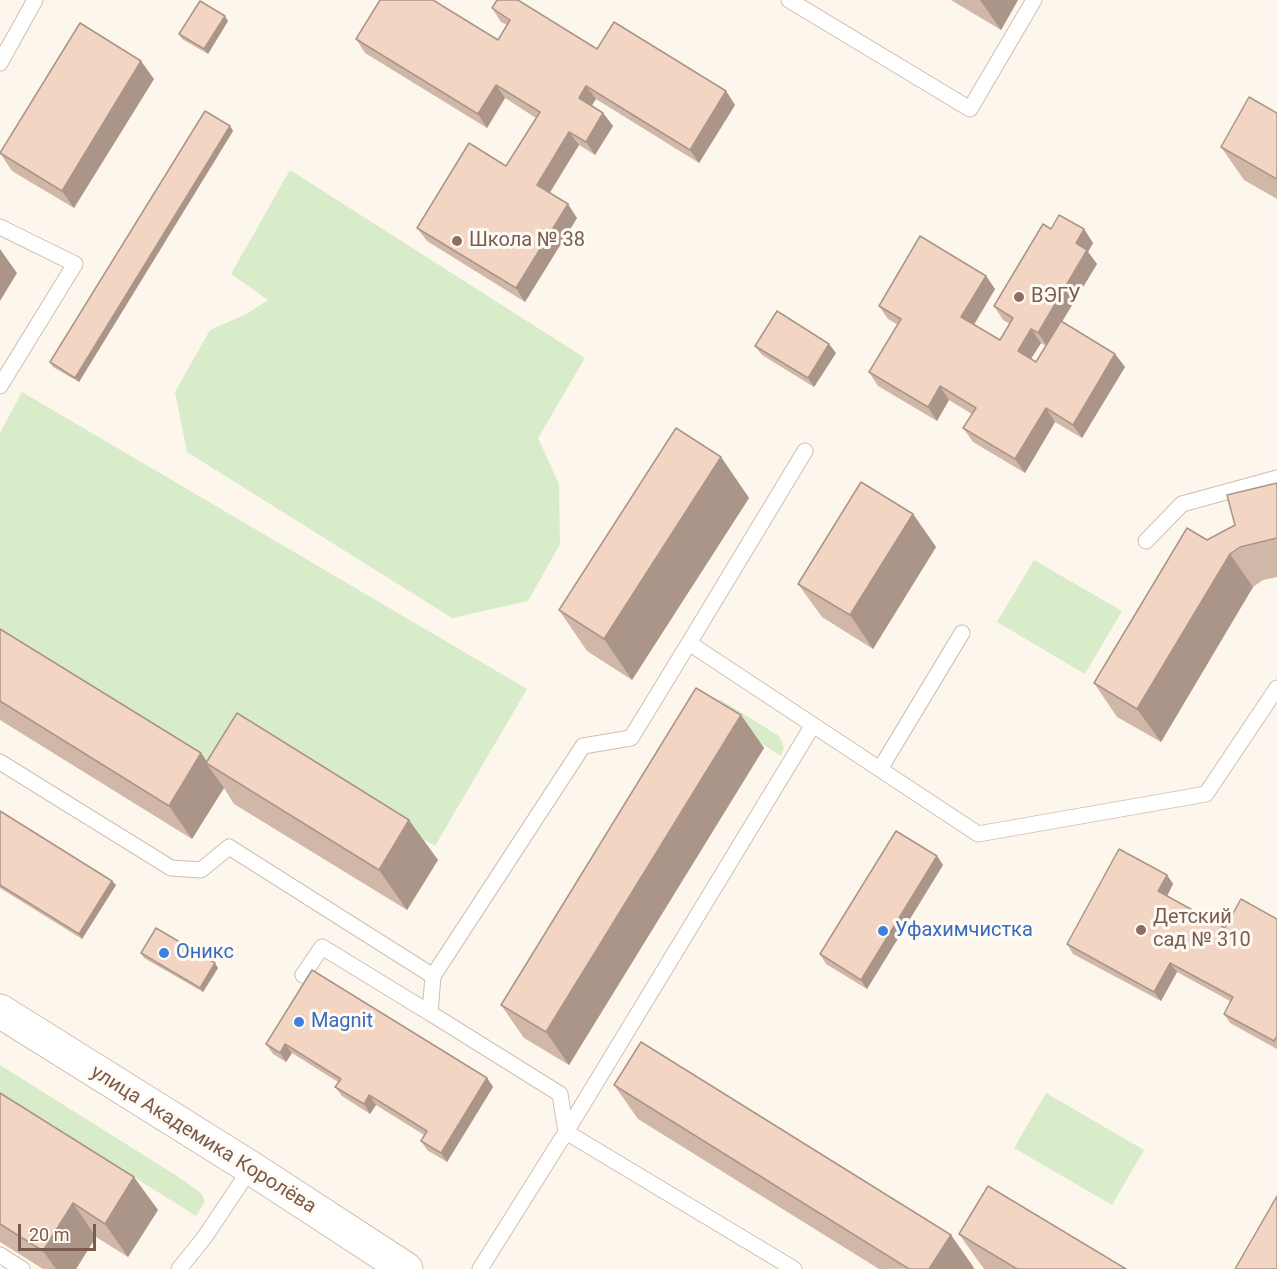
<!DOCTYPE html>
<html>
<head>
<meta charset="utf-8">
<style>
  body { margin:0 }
  #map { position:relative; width:1277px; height:1269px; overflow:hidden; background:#fdf6ec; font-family:Roboto,sans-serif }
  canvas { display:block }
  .scale { position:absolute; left:18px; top:1224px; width:78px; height:27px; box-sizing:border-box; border:3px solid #7a5c4d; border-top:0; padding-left:8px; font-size:18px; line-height:21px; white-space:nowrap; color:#7a5c4d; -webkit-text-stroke:4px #fffaf3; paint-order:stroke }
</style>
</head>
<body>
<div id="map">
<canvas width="1277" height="1269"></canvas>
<div class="scale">20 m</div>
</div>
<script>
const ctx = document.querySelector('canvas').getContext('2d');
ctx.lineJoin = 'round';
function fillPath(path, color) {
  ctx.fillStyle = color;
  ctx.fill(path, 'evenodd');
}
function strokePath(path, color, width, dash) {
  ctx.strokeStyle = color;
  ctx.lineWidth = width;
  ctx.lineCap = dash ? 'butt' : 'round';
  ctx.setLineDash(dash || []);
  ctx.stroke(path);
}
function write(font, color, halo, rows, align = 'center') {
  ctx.font = font + ' Roboto,sans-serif';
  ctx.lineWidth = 6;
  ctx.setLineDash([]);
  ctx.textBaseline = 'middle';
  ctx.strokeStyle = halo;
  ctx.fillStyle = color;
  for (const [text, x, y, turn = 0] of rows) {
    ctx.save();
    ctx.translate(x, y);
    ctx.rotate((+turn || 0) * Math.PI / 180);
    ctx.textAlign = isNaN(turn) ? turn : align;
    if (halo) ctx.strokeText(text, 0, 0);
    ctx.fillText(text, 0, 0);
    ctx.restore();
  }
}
const green = new Path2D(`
  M 290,170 L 585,358 L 538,438 L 559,484 L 560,544 L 528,601 L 452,618 L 187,452 L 175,392 L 210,330 L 248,313 L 268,300 L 231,274 Z
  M 22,392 L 527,689 L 435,846 L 231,728 L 206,772 L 0,645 L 0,433 Z
  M 1034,560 L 1122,611 L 1085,674 L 997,622 Z
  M 721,700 L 779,736 L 784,747 L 781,756 L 704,707 L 710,701 Z
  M 0,1065 L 177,1176 L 202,1194 L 205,1202 L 196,1216 L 0,1093 Z
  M 1046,1093 L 1144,1150 L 1112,1205 L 1014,1148 Z`);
const service = new Path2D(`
  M 789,0 L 970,109 L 1034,0
  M 0,63 L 35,0
  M 0,227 L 75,264 L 0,386
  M 1146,541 L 1182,504 L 1277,478
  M 813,725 L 978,834 L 1206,794 L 1277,688
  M 0,762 L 171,868 L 201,870 L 229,847 L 433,976 L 430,1013 L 560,1094 L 566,1132 L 794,1269
  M 880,769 L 962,633
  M 303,975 L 322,947 L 430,1013
  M 433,976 L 583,746 L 631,738 L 689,643
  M 0,1255 L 22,1269
  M 179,1269 L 204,1238 L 251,1168
  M 480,1269 L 566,1132 L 813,725 L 689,643 L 805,451`);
const tertiary = new Path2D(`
  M 0,1011 L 251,1168 L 406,1269`);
const wall = new Path2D(`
  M 951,0 L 1018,0 L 1001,30 Z
  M 492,8 L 597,49 L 726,91 L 735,105 L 699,163 L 596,99 L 592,105 L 603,113 L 613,126 L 595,155 L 579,145 L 550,193 L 577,218 L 525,302 L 427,241 L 417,228 L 506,166 L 536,118 L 505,98 L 487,128 L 365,53 L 356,39 L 498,40 L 507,25 L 501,22 Z
  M 228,21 L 208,54 L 182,39 L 179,34 Z
  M 154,79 L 74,208 L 12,171 L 0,153 Z
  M 1277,113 L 1277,199 L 1244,180 L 1221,147 Z
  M 230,126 L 233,131 L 79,382 L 53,367 L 50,362 Z
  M 1051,229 L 1084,229 L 1093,243 L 1088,252 L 1097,264 L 1062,322 L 1115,354 L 1125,367 L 1082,438 L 1055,422 L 1025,473 L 973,442 L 963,428 L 972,414 L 949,400 L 937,421 L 878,386 L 869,372 L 898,325 L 888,319 L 879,306 L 986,276 L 995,289 L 974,325 L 1000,340 L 1010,324 L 1003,320 L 994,306 ZM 1041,343 L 1046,346 L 1036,362 L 1031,359 Z
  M 755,346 L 836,353 L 814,387 L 762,355 Z
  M 721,457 L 749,498 L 632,680 L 587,651 L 559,610 Z
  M 1277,483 L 1277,577 L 1263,580 L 1253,587 L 1161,742 L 1117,717 L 1094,683 L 1207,540 L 1235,525 Z
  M 913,514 L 936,547 L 873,649 L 822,617 L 798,584 Z
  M 0,629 L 201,753 L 207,762 L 438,860 L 407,910 L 234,804 L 224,788 L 192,839 L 0,720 Z
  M 741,715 L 764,748 L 569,1065 L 524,1038 L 501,1005 Z
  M 0,811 L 116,885 L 82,939 L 0,888 Z
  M 937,856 L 943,865 L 867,989 L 826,964 L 820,954 Z
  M 1167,875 L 1173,884 L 1167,896 L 1225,928 L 1277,919 L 1277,1049 L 1230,1023 L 1224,1014 L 1230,1001 L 1177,972 L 1161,1001 L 1073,954 L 1067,944 Z
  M 141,953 L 218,968 L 203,992 L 144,958 Z
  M 312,970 L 487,1078 L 493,1087 L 447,1162 L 427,1150 L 421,1141 L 424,1135 L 376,1105 L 370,1114 L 342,1096 L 335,1087 L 338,1082 L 292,1053 L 286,1062 L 273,1054 L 266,1044 Z
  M 614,1085 L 951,1235 L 974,1268 L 879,1269 L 638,1119 Z
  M 0,1093 L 158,1210 L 128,1257 L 96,1237 L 76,1269 L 43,1269 L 0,1242 Z
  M 959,1234 L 1126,1269 L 984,1269 Z`);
const shadedWall = new Path2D(`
  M 980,0 L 1018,0 L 1001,30 Z
  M 225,16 L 228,21 L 208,54 L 204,49 Z
  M 141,61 L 154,79 L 74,208 L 62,191 Z
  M 496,85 L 505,98 L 487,128 L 478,114 Z
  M 586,86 L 596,99 L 588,111 L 579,98 Z
  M 726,91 L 735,105 L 699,163 L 690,150 Z
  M 603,113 L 613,126 L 595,155 L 586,142 Z
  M 230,126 L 233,131 L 79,382 L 75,378 Z
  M 569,132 L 579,145 L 546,198 L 537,185 Z
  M 568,204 L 577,218 L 525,302 L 516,288 Z
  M 1084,229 L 1093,243 L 1088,252 L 1097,264 L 1047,346 L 1038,333 L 1076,243 Z
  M 0,249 L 17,273 L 0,301 Z
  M 986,276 L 995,289 L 970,331 L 961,317 Z
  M 1031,329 L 1041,343 L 1027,365 L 1018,351 Z
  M 829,344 L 836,353 L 814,387 L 808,378 Z
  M 1115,354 L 1125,367 L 1082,438 L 1073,425 Z
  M 940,386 L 949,400 L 937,421 L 928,407 Z
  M 1046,408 L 1055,422 L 1025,473 L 1015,459 Z
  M 721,457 L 749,498 L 632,680 L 604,639 Z
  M 913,514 L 936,547 L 873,649 L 850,615 Z
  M 1230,554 L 1253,587 L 1161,742 L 1137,709 Z
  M 741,715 L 764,748 L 569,1065 L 546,1032 Z
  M 201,753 L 210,766 L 206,763 L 224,788 L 192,839 L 169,806 Z
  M 409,820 L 438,860 L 407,910 L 379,870 Z
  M 937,856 L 943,865 L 867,989 L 861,980 Z
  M 1167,875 L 1173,884 L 1165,900 L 1158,891 Z
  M 112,881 L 116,885 L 82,939 L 79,934 Z
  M 215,963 L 218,968 L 203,992 L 200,988 Z
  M 1170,963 L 1177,972 L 1161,1001 L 1154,992 Z
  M 285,1044 L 292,1053 L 286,1062 L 280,1053 Z
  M 487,1078 L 493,1087 L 447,1162 L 441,1153 Z
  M 369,1095 L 376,1105 L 370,1114 L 364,1104 Z
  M 134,1177 L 158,1210 L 128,1257 L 105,1224 Z
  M 73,1203 L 96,1237 L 76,1269 L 56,1269 L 43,1251 Z
  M 951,1235 L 974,1268 L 973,1269 L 929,1269 Z`);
const building = new Path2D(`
  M 380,0 L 433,0 L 498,40 L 510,20 L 492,8 L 497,0 L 518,0 L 597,49 L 614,22 L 726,91 L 690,150 L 586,86 L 579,98 L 603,113 L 586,142 L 569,132 L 537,185 L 568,204 L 516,288 L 417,228 L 469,143 L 506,166 L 540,112 L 496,85 L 478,114 L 356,39 Z
  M 200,1 L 225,16 L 204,49 L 179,34 Z
  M 80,23 L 141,61 L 62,191 L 0,153 Z
  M 1249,97 L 1277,113 L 1277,179 L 1221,147 Z
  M 205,111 L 230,126 L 75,378 L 50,362 Z
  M 1059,215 L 1084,229 L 1076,243 L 1087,250 L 1038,333 L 1031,329 L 1018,351 L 1036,362 L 1061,321 L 1115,354 L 1073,425 L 1046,408 L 1015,459 L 963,428 L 976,408 L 940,386 L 928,407 L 869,372 L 901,319 L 879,306 L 920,236 L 986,276 L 961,317 L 1000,340 L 1013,318 L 994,306 L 1043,224 L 1051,229 Z
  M 777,311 L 829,344 L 808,378 L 755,346 Z
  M 676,428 L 721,457 L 604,639 L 559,610 Z
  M 861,482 L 913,514 L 850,615 L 798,584 Z
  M 1277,483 L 1277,538 L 1240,547 L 1230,554 L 1137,709 L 1094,683 L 1187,528 L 1207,540 L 1235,525 L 1227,495 Z
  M 0,629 L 201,753 L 169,806 L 0,701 Z
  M 696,688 L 741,715 L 546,1032 L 501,1005 Z
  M 237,713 L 409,820 L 379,870 L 206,763 Z
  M 0,811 L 112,881 L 79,934 L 0,885 Z
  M 896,831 L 937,856 L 861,980 L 820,954 Z
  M 1119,849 L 1167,875 L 1158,891 L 1225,928 L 1241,899 L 1277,919 L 1277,1036 L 1274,1041 L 1224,1014 L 1233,997 L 1170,963 L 1154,992 L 1067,944 Z
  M 156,928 L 215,963 L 200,988 L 141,953 Z
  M 312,970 L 487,1078 L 441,1153 L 421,1141 L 427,1131 L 369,1095 L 364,1104 L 335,1087 L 341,1079 L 285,1044 L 280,1053 L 266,1044 Z
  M 641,1042 L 951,1235 L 929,1269 L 909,1269 L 614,1085 Z
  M 0,1093 L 134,1177 L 105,1224 L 73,1203 L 43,1251 L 0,1224 Z
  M 988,1186 L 1126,1269 L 1017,1269 L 959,1234 Z
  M 1277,1196 L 1277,1269 L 1235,1269 Z`);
const markers = [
  [457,241,6,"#8d6e63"],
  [1019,297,6,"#8d6e63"],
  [1141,930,6,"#8d6e63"],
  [883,931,6,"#3f7fe0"],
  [164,953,6,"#3f7fe0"],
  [299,1022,6,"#3f7fe0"]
];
const educationNames = [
  ["Школа № 38",469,241],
  ["ВЭГУ",1031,297],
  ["Детский",1153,918],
  ["сад № 310",1153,941]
];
const shopNames = [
  ["Уфахимчистка",895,931],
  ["Оникс",176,953],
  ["Magnit",311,1022]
];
const streetNames = [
  ["улица Академика Королёва",203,1140,32]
];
fillPath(green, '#d8ecc9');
strokePath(service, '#d1beb0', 17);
strokePath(tertiary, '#d1beb0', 35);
strokePath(service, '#fff', 15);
strokePath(tertiary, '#fff', 33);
fillPath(wall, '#d1b7a8');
fillPath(shadedWall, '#aa9588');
fillPath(building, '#f3d5c3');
strokePath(building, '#aa9588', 1.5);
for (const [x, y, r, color] of markers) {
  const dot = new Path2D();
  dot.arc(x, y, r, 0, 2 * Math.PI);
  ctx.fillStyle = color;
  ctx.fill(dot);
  strokePath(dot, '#fffaf3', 2);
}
write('20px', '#785e54', '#fffaf3', educationNames, 'left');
write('20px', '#366cbe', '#fffaf3', shopNames, 'left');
write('20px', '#7a5c4d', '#fffaf3', streetNames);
</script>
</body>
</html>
